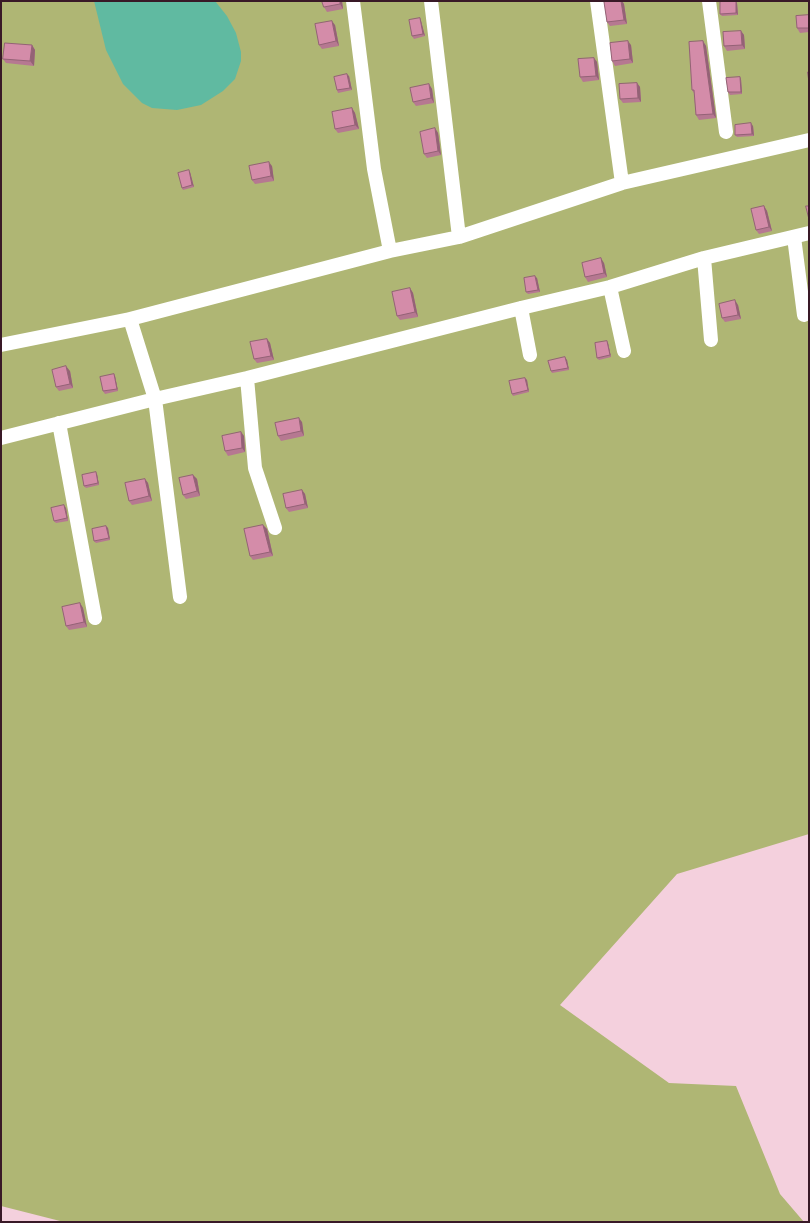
<!DOCTYPE html>
<html>
<head>
<meta charset="utf-8">
<style>
  body { margin:0 }
  #map { position:relative; width:810px; height:1223px; overflow:hidden; background:#f4d0dd; font-family:Inter,sans-serif }
  canvas { display:block }
  .frame { position:absolute; inset:0; border:2px solid #391927; pointer-events:none }
</style>
</head>
<body>
<div id="map">
<canvas width="810" height="1223"></canvas>
<div class="frame"></div>
</div>
<script>
const ctx = document.querySelector('canvas').getContext('2d');
ctx.lineJoin = 'round';
function fillPath(path, color) {
  ctx.fillStyle = color;
  ctx.fill(path, 'evenodd');
}
function strokePath(path, color, width, dash) {
  ctx.strokeStyle = color;
  ctx.lineWidth = width;
  ctx.lineCap = dash ? 'butt' : 'round';
  ctx.setLineDash(dash || []);
  ctx.stroke(path);
}
const green = new Path2D(`
  M 1,1 L 809,1 L 809,834 L 677,874 L 560,1005 L 669,1083 L 736,1086 L 780,1194 L 804,1222 L 64,1222 L 1,1206 Z`);
const water = new Path2D(`
  M 94,1 L 215,1 L 227,16 L 236,33 L 241,52 L 241,61 L 235,79 L 223,91 L 201,105 L 177,110 L 152,108 L 142,103 L 123,84 L 106,50 Z`);
const minor = new Path2D(`
  M 353,1 L 374,169 L 390,251
  M 431,1 L 459,237
  M 597,1 L 622,183
  M 709,1 L 726,132
  M 794,237 L 804,315
  M 704,258 L 711,340
  M 610,287 L 624,351
  M 521,308 L 530,355
  M 130,319 L 155,399 L 180,597
  M 1,345 L 130,319 L 390,251 L 459,237 L 622,183 L 809,140
  M 247,378 L 255,468 L 275,528
  M 59,423 L 95,618
  M 1,438 L 155,399 L 247,378 L 521,308 L 610,287 L 704,258 L 809,233`);
const wall = new Path2D(`
  M 322,1 L 342,1 L 343,9 L 327,12 L 324,7 Z
  M 608,1 L 622,1 L 624,4 L 627,24 L 610,26 L 607,22 Z
  M 737,3 L 738,15 L 722,16 L 720,14 Z
  M 809,15 L 809,32 L 800,33 L 797,28 Z
  M 420,18 L 421,21 L 425,36 L 414,39 L 412,36 Z
  M 335,25 L 339,46 L 322,49 L 319,45 Z
  M 741,31 L 744,35 L 745,49 L 727,51 L 724,46 Z
  M 703,41 L 706,46 L 716,118 L 699,120 L 696,115 L 694,93 L 692,90 Z
  M 32,45 L 35,50 L 34,66 L 6,63 L 3,59 Z
  M 631,45 L 633,63 L 615,66 L 612,61 Z
  M 594,58 L 597,62 L 599,80 L 583,82 L 580,77 Z
  M 349,76 L 352,90 L 338,93 L 337,90 Z
  M 741,79 L 742,94 L 730,95 L 728,92 Z
  M 637,83 L 640,87 L 641,102 L 623,103 L 620,99 Z
  M 429,84 L 432,89 L 434,103 L 416,106 L 413,102 Z
  M 352,108 L 355,113 L 359,129 L 338,133 L 335,129 Z
  M 753,126 L 754,136 L 737,137 L 735,135 Z
  M 435,128 L 438,133 L 441,155 L 427,158 L 424,154 Z
  M 272,166 L 274,181 L 255,184 L 252,180 Z
  M 190,172 L 194,187 L 183,190 L 182,188 Z
  M 764,206 L 767,211 L 772,231 L 759,234 L 756,230 Z
  M 604,263 L 607,277 L 588,282 L 585,277 Z
  M 537,278 L 540,292 L 528,294 L 526,292 Z
  M 410,288 L 413,293 L 418,317 L 400,320 L 397,316 Z
  M 738,305 L 741,319 L 725,322 L 722,318 Z
  M 267,339 L 270,343 L 274,360 L 257,363 L 254,359 Z
  M 607,341 L 608,343 L 611,357 L 599,360 L 597,358 Z
  M 567,360 L 569,370 L 552,373 L 551,371 Z
  M 70,371 L 73,388 L 59,391 L 56,387 Z
  M 114,374 L 115,376 L 118,391 L 105,394 L 103,391 Z
  M 525,378 L 527,380 L 529,392 L 513,396 L 512,394 Z
  M 302,422 L 304,436 L 281,441 L 278,436 Z
  M 241,432 L 244,436 L 245,452 L 228,456 L 225,451 Z
  M 97,474 L 99,485 L 86,488 L 84,486 Z
  M 193,475 L 197,479 L 200,496 L 186,499 L 183,495 Z
  M 145,479 L 148,483 L 152,501 L 132,505 L 129,501 Z
  M 302,490 L 305,494 L 308,508 L 289,512 L 286,508 Z
  M 66,508 L 68,521 L 56,523 L 54,521 Z
  M 263,525 L 267,529 L 273,556 L 253,560 L 250,556 Z
  M 106,526 L 108,528 L 110,540 L 96,543 L 94,541 Z
  M 80,603 L 83,608 L 87,627 L 69,630 L 66,626 Z`);
const shadedWall = new Path2D(`
  M 340,1 L 342,1 L 343,9 L 340,4 Z
  M 621,1 L 622,1 L 624,4 L 627,24 L 624,20 Z
  M 736,1 L 737,3 L 738,15 L 736,13 Z
  M 420,18 L 421,21 L 425,36 L 423,34 Z
  M 332,21 L 335,25 L 339,46 L 336,41 Z
  M 741,31 L 744,35 L 745,49 L 742,45 Z
  M 628,41 L 631,45 L 633,63 L 630,59 Z
  M 703,41 L 706,46 L 716,118 L 713,114 Z
  M 32,45 L 35,50 L 34,66 L 30,61 Z
  M 594,58 L 597,62 L 599,80 L 596,76 Z
  M 347,74 L 349,76 L 352,90 L 350,88 Z
  M 740,77 L 741,79 L 742,94 L 741,92 Z
  M 637,83 L 640,87 L 641,102 L 638,98 Z
  M 429,84 L 432,89 L 434,103 L 431,98 Z
  M 352,108 L 355,113 L 359,129 L 355,125 Z
  M 751,123 L 753,126 L 754,136 L 752,134 Z
  M 435,128 L 438,133 L 441,155 L 438,151 Z
  M 269,162 L 272,166 L 274,181 L 271,176 Z
  M 189,170 L 190,172 L 194,187 L 192,185 Z
  M 764,206 L 767,211 L 772,231 L 769,227 Z
  M 601,258 L 604,263 L 607,277 L 604,273 Z
  M 535,276 L 537,278 L 540,292 L 538,290 Z
  M 410,288 L 413,293 L 418,317 L 415,312 Z
  M 735,300 L 738,305 L 741,319 L 738,315 Z
  M 267,339 L 270,343 L 274,360 L 271,356 Z
  M 607,341 L 608,343 L 611,357 L 610,355 Z
  M 565,357 L 567,360 L 569,370 L 568,368 Z
  M 66,366 L 70,371 L 73,388 L 70,384 Z
  M 114,374 L 115,376 L 118,391 L 117,389 Z
  M 525,378 L 527,380 L 529,392 L 528,390 Z
  M 299,418 L 302,422 L 304,436 L 301,431 Z
  M 241,432 L 244,436 L 245,452 L 242,448 Z
  M 96,472 L 97,474 L 99,485 L 98,483 Z
  M 193,475 L 197,479 L 200,496 L 197,491 Z
  M 145,479 L 148,483 L 152,501 L 149,496 Z
  M 302,490 L 305,494 L 308,508 L 305,504 Z
  M 64,505 L 66,508 L 68,521 L 67,518 Z
  M 263,525 L 267,529 L 273,556 L 270,552 Z
  M 106,526 L 108,528 L 110,540 L 109,538 Z
  M 80,603 L 83,608 L 87,627 L 84,622 Z`);
const building = new Path2D(`
  M 322,1 L 340,1 L 340,4 L 324,7 Z
  M 608,1 L 621,1 L 624,20 L 607,22 L 604,2 Z
  M 736,1 L 736,13 L 720,14 L 720,2 Z
  M 809,15 L 809,28 L 797,28 L 796,16 Z
  M 420,18 L 423,34 L 412,36 L 409,20 Z
  M 332,21 L 336,41 L 319,45 L 315,24 Z
  M 741,31 L 742,45 L 724,46 L 723,32 Z
  M 628,41 L 630,59 L 612,61 L 610,43 Z
  M 703,41 L 713,114 L 696,115 L 694,90 L 692,90 L 689,42 Z
  M 5,43 L 32,45 L 30,61 L 3,59 Z
  M 594,58 L 596,76 L 580,77 L 578,59 Z
  M 808,72 L 809,72 L 809,82 Z
  M 347,74 L 350,88 L 337,90 L 334,77 Z
  M 740,77 L 741,92 L 728,92 L 726,78 Z
  M 637,83 L 638,98 L 620,99 L 619,84 Z
  M 429,84 L 431,98 L 413,102 L 410,88 Z
  M 352,108 L 355,125 L 335,129 L 332,112 Z
  M 751,123 L 752,134 L 735,135 L 735,125 Z
  M 435,128 L 438,151 L 424,154 L 420,132 Z
  M 269,162 L 271,176 L 252,180 L 249,166 Z
  M 189,170 L 192,185 L 182,188 L 178,173 Z
  M 764,206 L 769,227 L 756,230 L 751,209 Z
  M 806,206 L 809,206 L 809,219 Z
  M 601,258 L 604,273 L 585,277 L 582,263 Z
  M 535,276 L 538,290 L 526,292 L 524,278 Z
  M 410,288 L 415,312 L 397,316 L 392,292 Z
  M 735,300 L 738,315 L 722,318 L 719,304 Z
  M 267,339 L 271,356 L 254,359 L 250,342 Z
  M 607,341 L 610,355 L 597,358 L 595,343 Z
  M 565,357 L 568,368 L 551,371 L 548,361 Z
  M 66,366 L 70,384 L 56,387 L 52,370 Z
  M 114,374 L 117,389 L 103,391 L 100,377 Z
  M 525,378 L 528,390 L 512,394 L 509,381 Z
  M 299,418 L 301,431 L 278,436 L 275,423 Z
  M 241,432 L 242,448 L 225,451 L 222,436 Z
  M 96,472 L 98,483 L 84,486 L 82,475 Z
  M 193,475 L 197,491 L 183,495 L 179,478 Z
  M 145,479 L 149,496 L 129,501 L 125,483 Z
  M 302,490 L 305,504 L 286,508 L 283,494 Z
  M 64,505 L 67,518 L 54,521 L 51,508 Z
  M 263,525 L 270,552 L 250,556 L 244,529 Z
  M 106,526 L 109,538 L 94,541 L 92,529 Z
  M 80,603 L 84,622 L 66,626 L 62,607 Z`);
fillPath(green, '#afb674');
fillPath(water, '#60baa1');
strokePath(minor, '#fff', 14);
fillPath(wall, '#b67891');
fillPath(shadedWall, '#946276');
fillPath(building, '#d48ca9');
strokePath(building, '#946276', 1);
</script>
</body>
</html>
